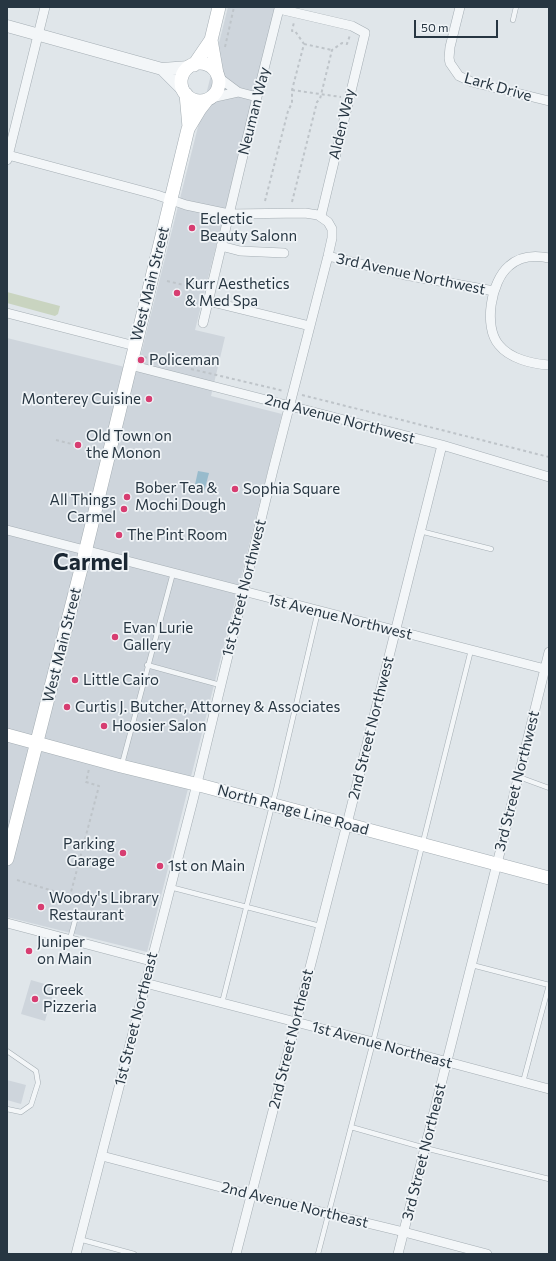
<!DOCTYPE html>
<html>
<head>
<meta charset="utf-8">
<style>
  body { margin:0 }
  #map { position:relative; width:556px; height:1261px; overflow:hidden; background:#e0e6ea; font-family:Commissioner,sans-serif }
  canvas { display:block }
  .frame { position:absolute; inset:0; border:8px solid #273642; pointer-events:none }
  .scale { position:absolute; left:414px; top:20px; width:84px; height:18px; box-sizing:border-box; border:2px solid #273642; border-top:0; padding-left:5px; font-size:12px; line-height:14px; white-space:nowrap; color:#273642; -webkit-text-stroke:3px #f0f4f7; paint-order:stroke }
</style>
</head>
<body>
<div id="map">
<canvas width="556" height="1261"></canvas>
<div class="frame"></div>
<div class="scale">50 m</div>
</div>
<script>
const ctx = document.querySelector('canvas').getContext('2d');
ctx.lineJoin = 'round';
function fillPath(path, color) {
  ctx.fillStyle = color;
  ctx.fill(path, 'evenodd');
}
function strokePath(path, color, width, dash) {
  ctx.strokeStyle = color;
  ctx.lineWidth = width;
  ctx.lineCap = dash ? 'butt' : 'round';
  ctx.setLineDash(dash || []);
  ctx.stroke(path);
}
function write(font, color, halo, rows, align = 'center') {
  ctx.font = font + ' Commissioner,sans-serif';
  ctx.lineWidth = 3.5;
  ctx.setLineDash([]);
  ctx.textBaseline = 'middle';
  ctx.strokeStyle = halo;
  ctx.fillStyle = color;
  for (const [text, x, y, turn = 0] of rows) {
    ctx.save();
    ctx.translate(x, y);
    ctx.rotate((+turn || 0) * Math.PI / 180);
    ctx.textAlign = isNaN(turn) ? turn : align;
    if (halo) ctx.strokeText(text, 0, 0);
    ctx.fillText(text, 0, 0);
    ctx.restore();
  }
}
const built = new Path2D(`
  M 228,7 L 276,7 L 195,330 L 225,337 L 211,396 L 282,414 L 147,952 L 7,917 L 7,338 L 137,370 Z
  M 31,980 L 55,987 L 45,1021 L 21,1014 Z
  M 7,1080 L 26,1085 L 21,1104 L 7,1100 Z`);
const green = new Path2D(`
  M 7,292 L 60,306 L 58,314 L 55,316 L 7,303 Z`);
const water = new Path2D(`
  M 198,471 L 209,473 L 204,492 L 194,489 Z`);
const path = new Path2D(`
  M 304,44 L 332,50
  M 225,47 L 234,7
  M 292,90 L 341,97
  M 265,201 L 288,111 L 292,103 L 292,90 L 304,44 L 295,31 L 292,31 L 294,22
  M 292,202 L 317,102 L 320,99 L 332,50 L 342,43 L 347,44 L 350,35
  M 167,281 L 201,289
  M 144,357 L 165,363
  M 191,369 L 284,391
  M 302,395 L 549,457
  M 56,440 L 96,450
  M 17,880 L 70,896 L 99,786 L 86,782 L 89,769`);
const service = new Path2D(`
  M 513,20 L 516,7
  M 420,531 L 491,549
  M 147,665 L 220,685
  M 122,764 L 173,573
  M 519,777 L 549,788
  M 170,887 L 320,926
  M 70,939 L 77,913
  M 472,965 L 549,985
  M 222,1003 L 276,790 L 318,611
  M 7,1051 L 36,1071 L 38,1083 L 31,1105 L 21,1112 L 7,1109
  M 523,1082 L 549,985
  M 351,1127 L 425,1148 L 549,1179
  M 79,1239 L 134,1254
  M 318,1254 L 373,1042 L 471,650`);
const minor = new Path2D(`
  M 460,7 L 450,47 L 449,58 L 450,63 L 459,76 L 472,82 L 549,101
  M 218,77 L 238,92 L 257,97
  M 211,98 L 238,92
  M 8,155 L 157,195 L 186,205 L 229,214 L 305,213 L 318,215 L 328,222 L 332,229 L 332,238 L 328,256 L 273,470 L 193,800 L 76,1254
  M 7,160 L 45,7
  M 221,246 L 240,251 L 284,253
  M 328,256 L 405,275 L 494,291
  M 549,258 C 535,255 520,256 509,266 C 491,281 483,327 499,345 C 510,359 533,364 549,365
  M 208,301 L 310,326
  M 7,313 L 135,346
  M 203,323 L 257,97 L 279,9 L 352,26 L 365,33 L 321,216
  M 130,365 L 442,445 L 549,477
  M 7,530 L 549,670
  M 7,923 L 151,961
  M 145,983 L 373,1042 L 549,1089
  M 102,1156 L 251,1195 L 404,1232 L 487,1254
  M 236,1254 L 347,824 L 442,445
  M 398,1254 L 501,848 L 549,652`);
const tertiary = new Path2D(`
  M 7,26 L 162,69 L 189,67
  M 162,69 L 183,90`);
const secondary = new Path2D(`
  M 211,40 L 217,74
  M181 82a19 19 0 1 1 38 0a19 19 0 1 1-38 0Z
  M 194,65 L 211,40 L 219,7
  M 186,94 L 189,127
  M 7,735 L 121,766 L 203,786 L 549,878
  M 7,859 L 81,569 L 188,129 L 200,109 L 207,100`);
const markers = [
  [192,228,4,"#d73d71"],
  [177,293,4,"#d73d71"],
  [141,360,4,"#d73d71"],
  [149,399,4,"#d73d71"],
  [78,445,4,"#d73d71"],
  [235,489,4,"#d73d71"],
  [127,497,4,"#d73d71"],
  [124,509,4,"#d73d71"],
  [119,535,4,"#d73d71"],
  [115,637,4,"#d73d71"],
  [75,680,4,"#d73d71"],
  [67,707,4,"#d73d71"],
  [104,726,4,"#d73d71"],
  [123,853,4,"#d73d71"],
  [160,866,4,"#d73d71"],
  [41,907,4,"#d73d71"],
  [29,951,4,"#d73d71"],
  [35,999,4,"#d73d71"]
];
const streetNames = [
  ["Lark Drive",498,87,16],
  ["Neuman Way",254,111,-76],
  ["Alden Way",342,124,-77],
  ["3rd Avenue Northwest",411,274,12],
  ["West Main Street",150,284,-76],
  ["2nd Avenue Northwest",340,419,15],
  ["1st Street Northwest",244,588,-76],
  ["1st Avenue Northwest",340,617,14],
  ["West Main Street",62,645,-76],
  ["2nd Street Northwest",371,728,-76],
  ["3rd Street Northwest",517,781,-76],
  ["North Range Line Road",293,810,15],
  ["1st Street Northeast",136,1019,-76],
  ["2nd Street Northeast",291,1039,-76],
  ["1st Avenue Northeast",382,1045,15],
  ["3rd Street Northeast",424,1152,-76],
  ["2nd Avenue Northeast",295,1205,14]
];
const poiNames = [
  ["Eclectic",200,219],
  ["Beauty Salonn",200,236],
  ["Kurr Aesthetics",185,284],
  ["& Med Spa",185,301],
  ["Policeman",149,360],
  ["Monterey Cuisine",141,399,"right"],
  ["Old Town on",86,436],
  ["the Monon",86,453],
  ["Bober Tea &",135,488],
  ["Mochi Dough",135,505],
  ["Sophia Square",243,489],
  ["All Things",116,500,"right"],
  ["Carmel",116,517,"right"],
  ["The Pint Room",127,535],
  ["Evan Lurie",123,628],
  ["Gallery",123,645],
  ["Little Cairo",83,680],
  ["Curtis J. Butcher, Attorney & Associates",75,707],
  ["Hoosier Salon",112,726],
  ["Parking",115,844,"right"],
  ["Garage",115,861,"right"],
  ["1st on Main",168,866],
  ["Woody's Library",49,898],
  ["Restaurant",49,915],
  ["Juniper",37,942],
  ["on Main",37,959],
  ["Greek",43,990],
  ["Pizzeria",43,1007]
];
const townNames = [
  ["Carmel",91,562]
];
fillPath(built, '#ced5dc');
fillPath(green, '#c9d4c0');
fillPath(water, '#98bbcc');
strokePath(service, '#a5aeb4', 5.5);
strokePath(minor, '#a5aeb4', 10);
strokePath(tertiary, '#a5aeb4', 13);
strokePath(secondary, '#a5aeb4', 14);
strokePath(path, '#bec4c9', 2, [3, 3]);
strokePath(service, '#f3f6f8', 4.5);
strokePath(minor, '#f3f6f8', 9);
strokePath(tertiary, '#f3f6f8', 12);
strokePath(secondary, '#fff', 13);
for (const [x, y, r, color] of markers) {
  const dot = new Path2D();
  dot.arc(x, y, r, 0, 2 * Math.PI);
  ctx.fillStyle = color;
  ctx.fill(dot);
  strokePath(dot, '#f0f4f7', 1.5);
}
write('15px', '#273642', '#f0f4f7', streetNames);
write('15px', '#273642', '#f0f4f7', poiNames, 'left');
write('bold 23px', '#1a2733', '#f0f4f7', townNames);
</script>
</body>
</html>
